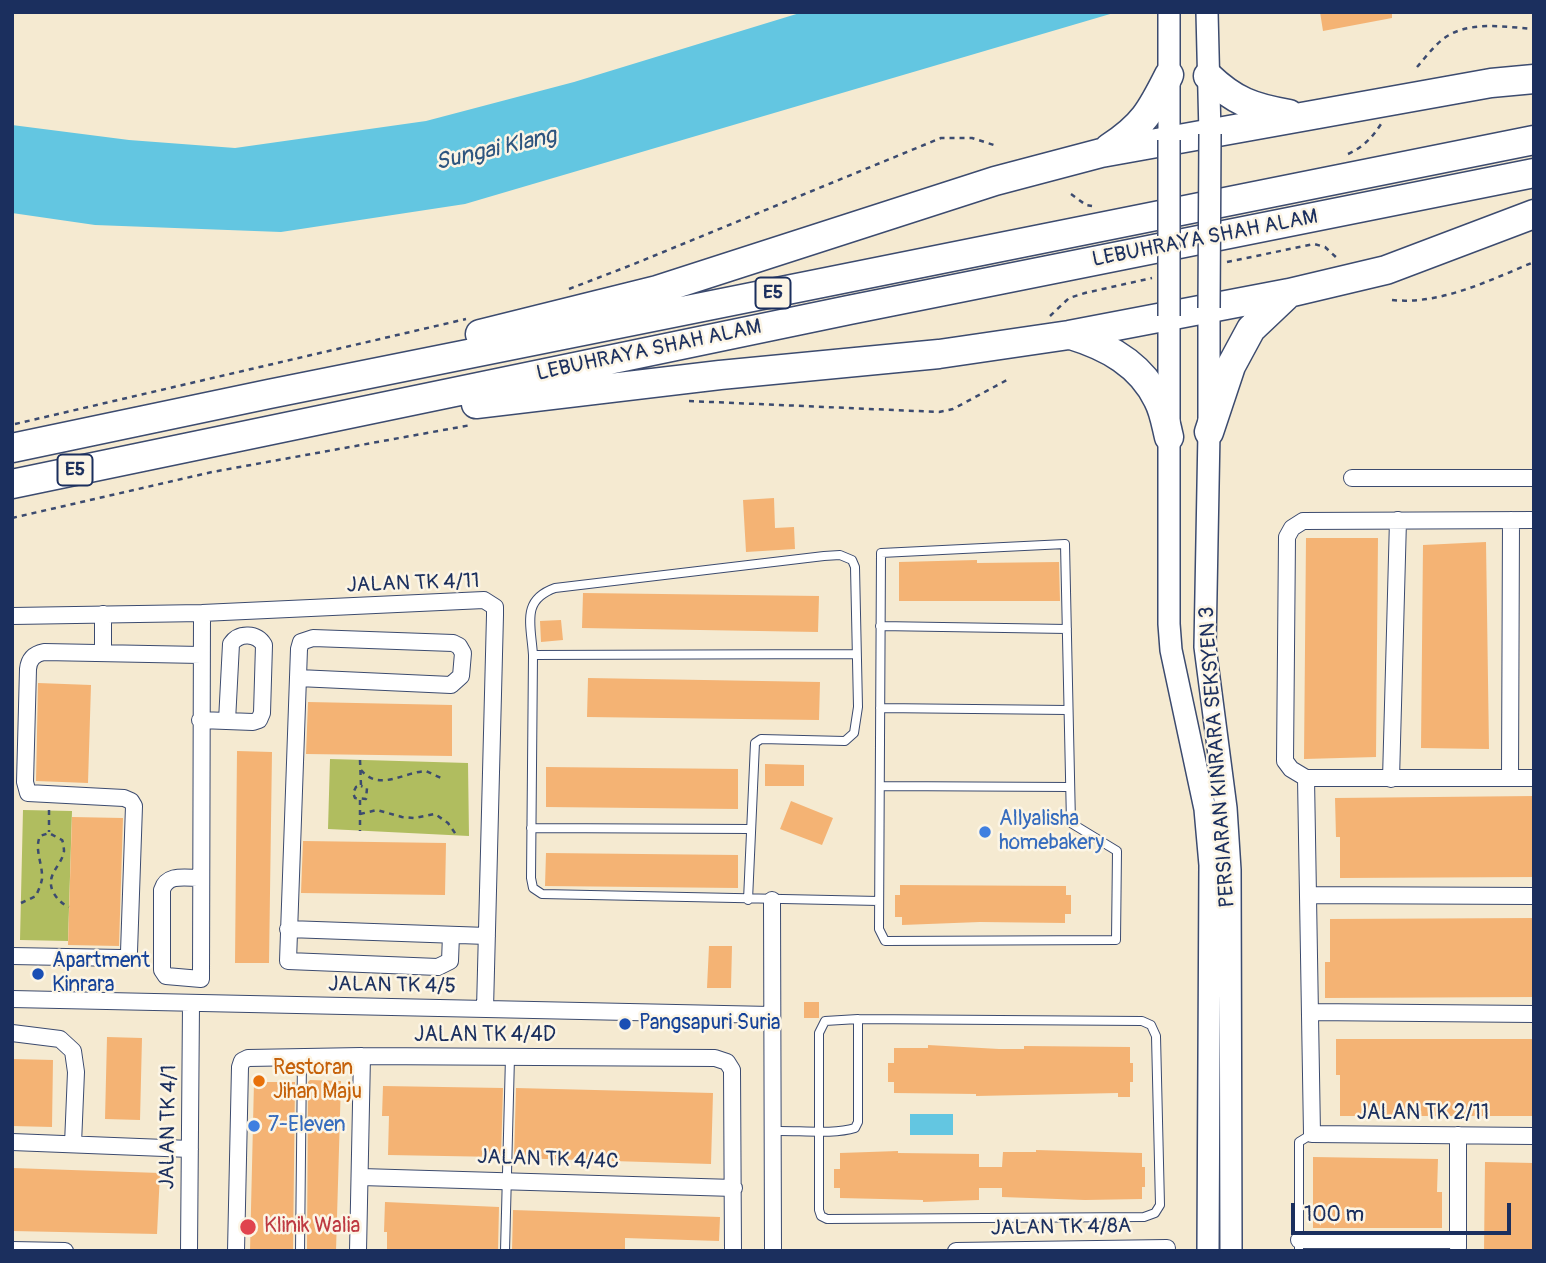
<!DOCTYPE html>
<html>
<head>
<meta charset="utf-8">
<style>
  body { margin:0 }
  #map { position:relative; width:1546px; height:1263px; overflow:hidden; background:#f5ead1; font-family:Pangolin,sans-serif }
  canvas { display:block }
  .frame { position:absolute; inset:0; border:14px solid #1b2f5e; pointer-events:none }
  .scale { position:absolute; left:1291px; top:1203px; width:220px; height:32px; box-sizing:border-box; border:4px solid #1b2f5e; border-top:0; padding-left:9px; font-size:21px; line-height:24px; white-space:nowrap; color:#1b2f5e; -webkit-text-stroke:5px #fcf5e5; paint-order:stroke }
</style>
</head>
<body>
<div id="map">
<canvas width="1546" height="1263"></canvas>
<div class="frame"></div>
<div class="scale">100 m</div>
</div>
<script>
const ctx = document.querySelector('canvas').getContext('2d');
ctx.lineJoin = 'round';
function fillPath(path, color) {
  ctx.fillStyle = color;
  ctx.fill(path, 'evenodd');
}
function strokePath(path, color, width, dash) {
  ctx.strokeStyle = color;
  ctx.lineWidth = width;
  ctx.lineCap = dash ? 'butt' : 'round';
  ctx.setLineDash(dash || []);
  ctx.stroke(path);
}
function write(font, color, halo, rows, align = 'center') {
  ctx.font = font + ' Pangolin,sans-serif';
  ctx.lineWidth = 5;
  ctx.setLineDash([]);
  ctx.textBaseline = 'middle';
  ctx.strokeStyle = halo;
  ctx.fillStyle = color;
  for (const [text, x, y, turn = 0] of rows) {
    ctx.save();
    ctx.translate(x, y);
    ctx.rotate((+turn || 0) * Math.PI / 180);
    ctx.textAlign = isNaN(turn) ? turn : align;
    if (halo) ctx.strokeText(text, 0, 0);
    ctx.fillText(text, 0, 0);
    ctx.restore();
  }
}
const green = new Path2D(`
  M 330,759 L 468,763 L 469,836 L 328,829 Z
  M 23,810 L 72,811 L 68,941 L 20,940 Z`);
const water = new Path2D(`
  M 803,12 L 1117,12 L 465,204 L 281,232 L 95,225 L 12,213 L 12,125 L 129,140 L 235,148 L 426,121 L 574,82 Z
  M 910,1114 L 953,1114 L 953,1135 L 910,1135 Z`);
const building = new Path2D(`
  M 1320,12 L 1392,12 L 1392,18 L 1323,31 Z
  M 774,498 L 775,528 L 794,527 L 795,549 L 746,552 L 743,500 Z
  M 1306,538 L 1378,538 L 1376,757 L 1304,759 Z
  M 1486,542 L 1489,749 L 1421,748 L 1423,545 Z
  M 977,560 L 977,563 L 1059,562 L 1060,601 L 899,601 L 899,562 Z
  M 583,593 L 819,596 L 818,632 L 582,628 Z
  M 561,620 L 563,640 L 541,642 L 540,621 Z
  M 588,678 L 820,682 L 819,720 L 587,717 Z
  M 38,683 L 91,685 L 88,783 L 36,781 Z
  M 308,702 L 452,705 L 452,756 L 306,754 Z
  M 237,751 L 272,752 L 269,963 L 235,963 Z
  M 765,764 L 804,765 L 804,786 L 765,786 Z
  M 546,767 L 738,769 L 738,809 L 546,807 Z
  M 1534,796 L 1534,877 L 1340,878 L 1340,837 L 1336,837 L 1335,798 Z
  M 791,801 L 833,818 L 822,845 L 780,829 Z
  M 72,817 L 123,818 L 119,946 L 68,945 Z
  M 303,841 L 446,843 L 445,895 L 301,893 Z
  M 546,853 L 738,855 L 738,888 L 545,886 Z
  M 900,885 L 1066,886 L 1066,895 L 1071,895 L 1071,914 L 1065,914 L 1065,923 L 980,922 L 902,925 L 902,917 L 895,917 L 895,895 L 900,895 Z
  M 1534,918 L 1534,997 L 1325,998 L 1325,962 L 1330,962 L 1330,919 Z
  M 709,946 L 732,946 L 731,988 L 707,988 Z
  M 804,1002 L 819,1002 L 819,1018 L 804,1018 Z
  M 107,1037 L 142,1038 L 140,1120 L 105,1119 Z
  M 1336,1039 L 1534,1039 L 1534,1116 L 1340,1116 L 1340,1075 L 1336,1075 Z
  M 928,1045 L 999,1049 L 1024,1049 L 1024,1046 L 1130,1047 L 1130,1063 L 1133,1063 L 1133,1082 L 1130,1082 L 1130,1097 L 1118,1097 L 1118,1093 L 976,1096 L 976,1094 L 894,1093 L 894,1082 L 888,1082 L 888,1063 L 894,1063 L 894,1048 L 928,1048 Z
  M 12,1059 L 53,1060 L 52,1127 L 12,1126 Z
  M 310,1080 L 341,1081 L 336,1251 L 307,1251 L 308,1082 Z
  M 254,1082 L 295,1082 L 293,1251 L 250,1251 Z
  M 383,1086 L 503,1088 L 501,1157 L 388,1155 L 389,1116 L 382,1116 Z
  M 516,1088 L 713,1093 L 711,1164 L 514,1158 Z
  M 1036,1150 L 1142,1153 L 1142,1167 L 1145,1167 L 1145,1187 L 1142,1187 L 1142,1199 L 1085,1200 L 1002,1197 L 1002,1188 L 979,1188 L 979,1200 L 923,1202 L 923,1200 L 840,1198 L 840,1188 L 834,1188 L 834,1169 L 840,1169 L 840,1153 L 898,1151 L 898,1153 L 979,1154 L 979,1167 L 1002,1167 L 1003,1152 L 1036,1152 Z
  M 1313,1157 L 1438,1159 L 1437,1192 L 1442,1192 L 1442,1228 L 1313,1228 Z
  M 1485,1162 L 1534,1163 L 1534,1251 L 1484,1251 Z
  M 12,1168 L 160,1173 L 157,1234 L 12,1231 Z
  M 385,1202 L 499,1207 L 498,1251 L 387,1251 L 387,1232 L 384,1232 Z
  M 513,1210 L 720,1217 L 719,1241 L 625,1238 L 625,1251 L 512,1251 Z`);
const path = new Path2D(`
  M 1417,67 C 1425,58 1433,47 1443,39 C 1468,20 1505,27 1534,29
  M 1348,154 C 1363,147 1372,138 1381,124
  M 1071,194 L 1086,205 L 1092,206
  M 1227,262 L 1314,244 L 1325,247 L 1339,260
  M 569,289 L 634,264 L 941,138 L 972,138 L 997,146
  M 1392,300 C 1441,305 1490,280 1534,262
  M 1050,316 L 1069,298 L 1085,293 L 1152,278
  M 689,401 L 939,412 L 953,409 L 1007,380
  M 15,424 L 466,319
  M 12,518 L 212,472 L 471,425
  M 360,760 L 361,786 L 356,787 L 353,793 L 355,798 L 366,799 L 367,788 L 361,786
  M 361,770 C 379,792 404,772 426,771 L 441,778
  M 360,800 L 360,831
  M 49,810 L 49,832
  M 360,814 L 377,810 L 402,817 L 414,818 L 435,814 L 448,823 L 457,836
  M 21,903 L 36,896 C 38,891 41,885 42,879 C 43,864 34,850 40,836 L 49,833 L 62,840 C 63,841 64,849 64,851 C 62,866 45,874 53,892 C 57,899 62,904 69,907`);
const lane = new Path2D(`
  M 1065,544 L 1071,823 L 1117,851 L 1116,940 L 885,941 L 879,929 L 881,553 Z
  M 880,626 L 1067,629
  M 856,654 L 533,655 L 531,878 L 533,888 L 542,894 L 879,901
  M 533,655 C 531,624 521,600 555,588 L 824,556 L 840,555 L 852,560 L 855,567 L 858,707 L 854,733 L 845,741 L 761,739 L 755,743 L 748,900
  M 880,708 L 1067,710
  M 880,786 L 1069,787
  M 531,828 L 750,829
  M 773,1131 C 797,1130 833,1135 855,1128 L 858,1122 L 858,1019 L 1142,1021 L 1151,1025 L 1156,1036 L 1160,1205 L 1155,1213 L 1144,1217 L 827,1219 L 821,1216 L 819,1210 L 819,1033 L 825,1021 L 858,1019
  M 300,1251 L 302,1058
  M 505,1251 L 510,1057
  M 1299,1251 L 1299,1142 L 1312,1134`);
const street = new Path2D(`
  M 1352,478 L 1534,478
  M 103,614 L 103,653
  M 12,616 L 202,613 L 484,600 L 495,607 L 495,615 L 485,1009
  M 298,678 L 451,685 L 461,676 L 463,653 L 459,646 L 453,643 L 313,638 L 301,642 L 299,649 L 288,961 L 438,967 L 450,961 L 451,935
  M 200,720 L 253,722 L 259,720 L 262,713 L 264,645 C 257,633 239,632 231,644 L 227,721
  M 1306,778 L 1312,1134 L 1534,1136
  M 1306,778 L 1291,769 L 1285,761 L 1287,537 L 1292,528 L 1303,521 L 1534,520
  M 1306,778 L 1534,778
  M 1510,778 L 1511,520
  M 1391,779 L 1398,520
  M 201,878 C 186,878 167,873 162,890 L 162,970 L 166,976 L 201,979 L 202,613
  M 1308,895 L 1534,896
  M 772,900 L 773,1251
  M 288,929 L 487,936
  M 12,956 L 121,958 L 127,957 L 129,952 L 134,806 L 131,801 L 124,798 L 28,793 L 25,782 L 28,669 C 29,659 34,654 44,652 L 201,655
  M 12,999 L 771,1015
  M 1310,1012 L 1534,1014
  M 12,1033 L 60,1039 L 73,1051 L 76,1072 L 73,1144
  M 1458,1135 L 1458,1248
  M 12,1142 L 190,1149
  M 361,1177 L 734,1188
  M 1299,1240 L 1458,1240
  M 12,1250 L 65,1251
  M 189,1251 L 191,1004
  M 236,1251 L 240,1067 L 242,1061 L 248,1058 L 362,1056 L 715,1058 L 727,1062 L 732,1070 L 733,1251
  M 358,1251 L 362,1056
  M 956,1251 L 1167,1248`);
const secondary = new Path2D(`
  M 1207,12 L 1210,134
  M 1169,140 L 1169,12
  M 1209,308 L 1209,432 L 1205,647 L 1226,808 L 1230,870 L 1231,1251
  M 1169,316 L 1169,624 L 1171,650 L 1205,809 L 1210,865 L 1208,1251`);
const highway = new Path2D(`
  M 1208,76 C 1234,101 1253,108 1289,114
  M 1109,148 C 1143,126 1151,111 1169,75
  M 480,334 L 657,290 L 995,181 L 1101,153 L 1491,83 L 1534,79
  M 1071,335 C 1107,346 1141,364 1158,400 C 1164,411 1166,425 1169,437
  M 476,404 L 720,375 L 939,354 L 1069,335 L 1289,293 L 1386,270 L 1534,214
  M 1209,432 L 1231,366 L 1251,329 L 1289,293
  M 12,448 L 269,394 L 1534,140
  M 12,484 L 849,310 L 1534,173`);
const secondaryBridge = new Path2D(`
  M 1169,140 L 1169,316
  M 1209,308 L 1210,134`);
const markers = [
  [985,832,7,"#3f7fe0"],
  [38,974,7,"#1a4fb4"],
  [625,1024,7,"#1a4fb4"],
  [259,1081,7,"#e8710a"],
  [254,1126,7,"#3f7fe0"],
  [248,1227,9,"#e0444e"]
];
const shields = [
  [773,293,35],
  [75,470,35]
];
const shieldNames = [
  ["E5",773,293],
  ["E5",75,470]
];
const streetNames = [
  ["LEBUHRAYA SHAH ALAM",1205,239,-11],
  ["LEBUHRAYA SHAH ALAM",649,351,-12],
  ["JALAN TK 4/11",413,584,-2],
  ["PERSIARAN KINRARA SEKSYEN 3",1218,757,-94],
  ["JALAN TK 4/5",392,986,1],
  ["JALAN TK 4/4D",485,1036],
  ["JALAN TK 2/11",1423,1114],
  ["JALAN TK 4/1",169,1127,-89],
  ["JALAN TK 4/4C",548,1160,2],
  ["JALAN TK 4/8A",1061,1228,-1]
];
const shopNames = [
  ["Allyalisha",999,820],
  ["homebakery",999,844],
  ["7-Eleven",268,1126]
];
const transitNames = [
  ["Apartment",52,962],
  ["Kinrara",52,986],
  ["Pangsapuri Suria",639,1024]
];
const foodNames = [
  ["Restoran",273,1069],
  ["Jihan Maju",273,1093]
];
const healthNames = [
  ["Klinik Walia",264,1227]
];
const waterNames = [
  ["Sungai Klang",496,150,-13]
];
fillPath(green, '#b0bd5f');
fillPath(water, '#63c6e1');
fillPath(building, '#f4b374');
strokePath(lane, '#3c4b6f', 10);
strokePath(street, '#3c4b6f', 18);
strokePath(secondary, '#3c4b6f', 24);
strokePath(highway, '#3c4b6f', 31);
strokePath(path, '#3c4b6f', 2.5, [5, 5]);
strokePath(lane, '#fff', 8);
strokePath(street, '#fff', 16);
strokePath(secondary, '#fff', 21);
strokePath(highway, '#fff', 28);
strokePath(secondaryBridge, '#3c4b6f', 24, []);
strokePath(secondaryBridge, '#fff', 21);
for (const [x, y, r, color] of markers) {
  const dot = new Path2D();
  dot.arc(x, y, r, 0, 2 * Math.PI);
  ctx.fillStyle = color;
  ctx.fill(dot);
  strokePath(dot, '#fcf5e5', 2.5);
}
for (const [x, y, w] of shields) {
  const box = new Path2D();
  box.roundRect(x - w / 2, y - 15.5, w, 31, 5);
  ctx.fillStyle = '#fcf5e5';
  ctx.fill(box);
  strokePath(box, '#1b2f5e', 2);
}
write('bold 19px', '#1b2f5e', null, shieldNames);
write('21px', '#1b2f5e', '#fcf5e5', streetNames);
write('21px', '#366cbe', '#fcf5e5', shopNames, 'left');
write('21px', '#164399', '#fcf5e5', transitNames, 'left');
write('21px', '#c56008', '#fcf5e5', foodNames, 'left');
write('21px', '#be3a42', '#fcf5e5', healthNames, 'left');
write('italic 23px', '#2d557f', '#fcf5e5', waterNames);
</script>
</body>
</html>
